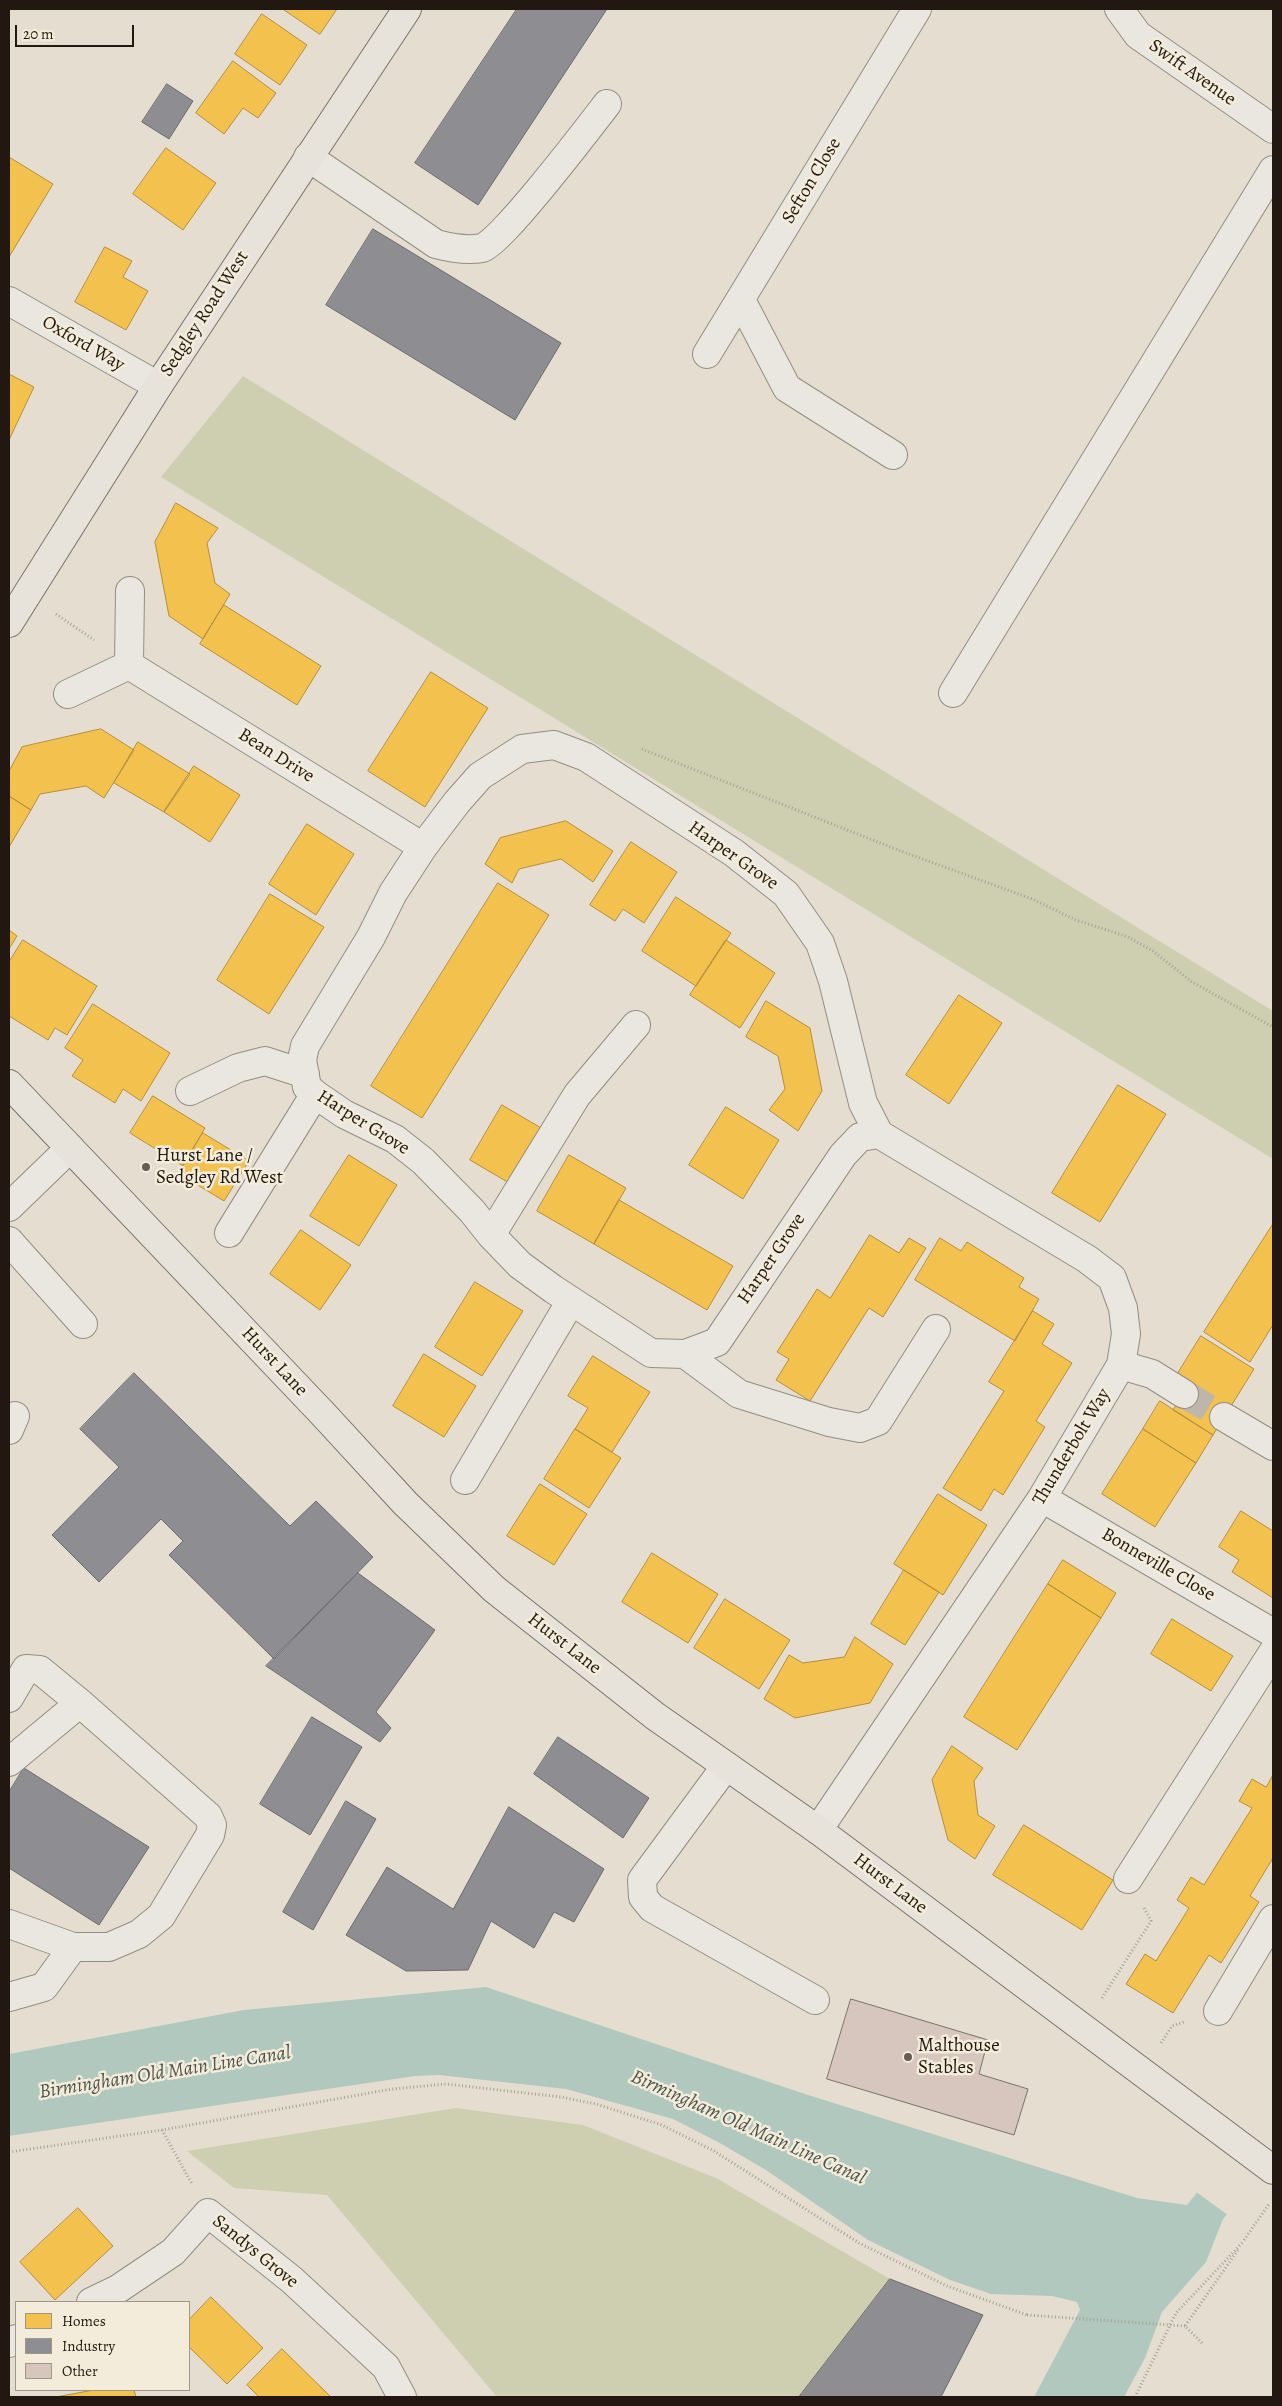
<!DOCTYPE html>
<html>
<head>
<meta charset="utf-8">
<style>
  body { margin:0 }
  #map { position:relative; width:1282px; height:2406px; overflow:hidden; background:#e5ded0; font-family:Alegreya,serif }
  canvas { display:block }
  .frame { position:absolute; inset:0; border:10px solid #231811; pointer-events:none }
  .legend { position:absolute; left:15px; top:2301px; width:175px; height:90px; box-sizing:border-box; background:#f3ecdb; border:1px solid #a0978a; margin:0; padding:6px 9px; list-style:none; font-size:15px; color:#231811 }
  .legend li { display:flex; align-items:center; gap:10px; height:25px }
  .legend b { width:25px; border:1px solid #a0978a }
  .scale { position:absolute; left:15px; top:25px; width:119px; height:22px; box-sizing:border-box; border:2px solid #231811; border-top:0; padding-left:6px; font-size:15px; line-height:18px; white-space:nowrap; color:#231811; -webkit-text-stroke:4px #f3ecdb; paint-order:stroke }
</style>
</head>
<body>
<div id="map">
<canvas width="1282" height="2406"></canvas>
<div class="frame"></div>
<ul class="legend">
<li><b style="height:14px;background:#f2c14e"></b>Homes</li>
<li><b style="height:14px;background:#8d8d92"></b>Industry</li>
<li><b style="height:14px;background:#d6c6bd"></b>Other</li>
</ul>
<div class="scale">20 m</div>
</div>
<script>
const ctx = document.querySelector('canvas').getContext('2d');
ctx.lineJoin = 'round';
function fillPath(path, color) {
  ctx.fillStyle = color;
  ctx.fill(path, 'evenodd');
}
function strokePath(path, color, width, dash) {
  ctx.strokeStyle = color;
  ctx.lineWidth = width;
  ctx.lineCap = dash ? 'butt' : 'round';
  ctx.setLineDash(dash || []);
  ctx.stroke(path);
}
function write(font, color, halo, rows, align = 'center') {
  ctx.font = font + ' Alegreya,serif';
  ctx.lineWidth = 5;
  ctx.setLineDash([]);
  ctx.textBaseline = 'middle';
  ctx.strokeStyle = halo;
  ctx.fillStyle = color;
  for (const [text, x, y, turn = 0] of rows) {
    ctx.save();
    ctx.translate(x, y);
    ctx.rotate((+turn || 0) * Math.PI / 180);
    ctx.textAlign = isNaN(turn) ? turn : align;
    if (halo) ctx.strokeText(text, 0, 0);
    ctx.fillText(text, 0, 0);
    ctx.restore();
  }
}
const green = new Path2D(`
  M 243,376 L 1273,1011 L 1273,1159 L 161,477 Z
  M 456,2108 L 583,2125 L 716,2178 L 890,2279 L 799,2397 L 497,2397 L 327,2195 L 234,2188 L 187,2151 Z`);
const water = new Path2D(`
  M 486,1987 L 805,2094 L 1137,2198 L 1187,2205 L 1273,2098 L 1273,2158 L 1223,2219 L 1206,2262 L 1162,2312 L 1145,2358 L 1124,2397 L 1034,2397 L 1080,2310 L 1077,2302 L 1052,2296 L 991,2294 L 950,2280 L 868,2240 L 766,2170 L 718,2142 L 673,2119 L 566,2089 L 439,2075 L 415,2076 L 9,2136 L 9,2054 L 244,2010 Z`);
const pier = new Path2D(`
  M 1270,2097 L 1273,2099 L 1273,2162 L 1229,2216 L 1195,2191 Z`);
const homes = new Path2D(`
  M 283,9 L 337,9 L 320,34 Z
  M 262,14 L 307,45 L 280,85 L 235,54 Z
  M 233,61 L 276,93 L 258,118 L 243,108 L 224,134 L 196,113 Z
  M 166,148 L 216,183 L 183,230 L 133,194 Z
  M 9,157 L 53,184 L 9,257 Z
  M 105,247 L 132,261 L 123,277 L 148,291 L 126,330 L 75,302 Z
  M 9,374 L 34,387 L 9,440 Z
  M 176,503 L 218,528 L 207,543 L 215,583 L 230,594 L 203,639 L 169,616 L 155,542 Z
  M 224,605 L 321,666 L 297,705 L 200,644 Z
  M 431,672 L 488,708 L 425,807 L 368,771 Z
  M 101,729 L 134,750 L 104,798 L 86,786 L 40,794 L 31,810 L 9,796 L 9,771 L 22,747 Z
  M 138,742 L 190,774 L 164,812 L 114,783 Z
  M 194,766 L 240,795 L 210,842 L 164,812 Z
  M 9,796 L 31,810 L 9,847 Z
  M 566,821 L 613,851 L 593,882 L 561,859 L 519,869 L 512,883 L 485,864 L 500,838 Z
  M 307,824 L 354,854 L 316,915 L 269,884 Z
  M 631,842 L 677,872 L 644,923 L 623,909 L 615,921 L 590,905 Z
  M 498,883 L 549,915 L 422,1118 L 371,1086 Z
  M 270,894 L 324,927 L 269,1014 L 217,980 Z
  M 676,897 L 731,933 L 696,986 L 642,951 Z
  M 9,930 L 17,936 L 9,949 Z
  M 23,940 L 97,986 L 67,1035 L 55,1028 L 48,1040 L 9,1016 L 9,962 Z
  M 726,940 L 775,973 L 740,1028 L 690,995 Z
  M 959,995 L 1002,1023 L 949,1104 L 906,1075 Z
  M 766,1001 L 810,1028 L 822,1091 L 798,1131 L 769,1110 L 785,1089 L 778,1056 L 746,1037 Z
  M 93,1004 L 170,1053 L 141,1101 L 123,1089 L 115,1103 L 72,1076 L 83,1060 L 65,1048 Z
  M 1118,1085 L 1166,1114 L 1100,1222 L 1052,1193 Z
  M 153,1096 L 205,1128 L 183,1166 L 130,1133 Z
  M 502,1105 L 548,1132 L 516,1187 L 470,1160 Z
  M 726,1107 L 779,1140 L 743,1199 L 689,1165 Z
  M 203,1133 L 249,1161 L 224,1201 L 178,1173 Z
  M 349,1155 L 397,1185 L 359,1246 L 310,1216 Z
  M 569,1155 L 626,1188 L 594,1244 L 537,1211 Z
  M 619,1200 L 733,1266 L 707,1310 L 594,1244 Z
  M 1273,1224 L 1273,1325 L 1250,1362 L 1204,1332 Z
  M 301,1230 L 351,1265 L 320,1310 L 270,1274 Z
  M 870,1235 L 899,1253 L 909,1238 L 926,1248 L 883,1317 L 869,1308 L 810,1401 L 776,1380 L 789,1359 L 777,1352 L 817,1289 L 830,1298 Z
  M 940,1238 L 961,1251 L 967,1242 L 1024,1278 L 1019,1287 L 1039,1299 L 1015,1341 L 915,1280 Z
  M 475,1282 L 523,1311 L 482,1376 L 435,1347 Z
  M 1033,1311 L 1054,1324 L 1042,1344 L 1072,1363 L 1036,1421 L 1045,1427 L 1003,1495 L 994,1489 L 981,1511 L 943,1488 L 1004,1391 L 989,1382 Z
  M 1201,1336 L 1254,1369 L 1213,1435 L 1173,1410 L 1188,1386 L 1175,1378 Z
  M 424,1354 L 476,1386 L 444,1437 L 393,1406 Z
  M 593,1356 L 650,1392 L 612,1452 L 575,1429 L 588,1408 L 568,1396 Z
  M 1160,1401 L 1213,1435 L 1196,1463 L 1143,1429 Z
  M 575,1429 L 621,1458 L 589,1508 L 544,1479 Z
  M 1143,1429 L 1196,1463 L 1155,1527 L 1102,1494 Z
  M 540,1484 L 587,1514 L 554,1565 L 507,1536 Z
  M 938,1494 L 987,1525 L 943,1595 L 894,1564 Z
  M 1241,1511 L 1273,1531 L 1273,1598 L 1232,1572 L 1239,1560 L 1219,1547 Z
  M 652,1553 L 718,1594 L 688,1643 L 622,1602 Z
  M 1063,1560 L 1116,1593 L 1101,1618 L 1048,1584 Z
  M 904,1570 L 939,1592 L 905,1645 L 871,1624 Z
  M 1048,1584 L 1101,1618 L 1017,1750 L 964,1717 Z
  M 725,1599 L 790,1640 L 759,1689 L 694,1648 Z
  M 1172,1619 L 1233,1656 L 1211,1691 L 1151,1654 Z
  M 855,1637 L 893,1664 L 870,1703 L 795,1718 L 764,1699 L 789,1655 L 803,1663 L 844,1657 Z
  M 952,1746 L 983,1768 L 974,1781 L 978,1815 L 995,1826 L 975,1859 L 948,1840 L 932,1780 Z
  M 1273,1775 L 1273,1858 L 1250,1896 L 1259,1902 L 1221,1963 L 1209,1955 L 1173,2013 L 1126,1984 L 1145,1954 L 1156,1961 L 1189,1908 L 1177,1900 L 1191,1877 L 1204,1885 L 1252,1808 L 1239,1801 L 1252,1779 L 1266,1787 Z
  M 1024,1825 L 1113,1880 L 1082,1930 L 993,1875 Z
  M 78,2208 L 113,2246 L 55,2300 L 20,2262 Z
  M 211,2297 L 263,2348 L 227,2384 L 189,2347 L 189,2320 Z
  M 282,2349 L 331,2397 L 259,2397 L 247,2385 Z
  M 94,2390 L 134,2390 L 136,2397 L 56,2397 Z`);
const industry = new Path2D(`
  M 517,9 L 607,9 L 478,205 L 415,163 Z
  M 167,84 L 193,101 L 169,139 L 142,122 Z
  M 373,229 L 561,343 L 515,420 L 326,305 Z
  M 134,1373 L 290,1526 L 316,1501 L 373,1557 L 274,1659 L 169,1555 L 183,1541 L 161,1519 L 99,1582 L 52,1535 L 119,1467 L 80,1429 Z
  M 358,1573 L 435,1630 L 376,1712 L 391,1728 L 380,1742 L 266,1666 Z
  M 312,1717 L 362,1747 L 310,1835 L 260,1804 Z
  M 558,1737 L 649,1798 L 623,1838 L 534,1774 Z
  M 24,1768 L 149,1847 L 99,1925 L 9,1868 L 9,1792 Z
  M 346,1801 L 376,1819 L 313,1930 L 283,1912 Z
  M 509,1807 L 604,1869 L 574,1922 L 554,1912 L 534,1948 L 491,1921 L 468,1970 L 406,1971 L 346,1935 L 387,1867 L 453,1909 Z
  M 890,2279 L 983,2315 L 941,2397 L 799,2397 Z`);
const building = new Path2D(`
  M 851,1999 L 988,2040 L 979,2074 L 1028,2089 L 1014,2135 L 827,2079 Z`);
const minorTunnel = new Path2D(`
  M 1184,1394 L 1224,1417`);
const path = new Path2D(`
  M 56,614 L 94,640
  M 642,749 L 898,850 L 1032,899 L 1076,920 L 1128,937 L 1153,951 L 1192,982 L 1273,1027
  M 1102,1998 L 1151,1921 L 1144,1908
  M 1161,2043 L 1172,2026 L 1184,2022
  M 162,2130 L 192,2184
  M 9,2152 L 162,2130 L 392,2089 L 446,2084 L 561,2097 L 596,2104 L 662,2125 L 714,2151 L 859,2243 L 947,2286 L 1027,2315
  M 1244,2240 L 1269,2204
  M 1202,2343 L 1185,2326 L 1238,2250
  M 1135,2397 L 1176,2313 L 1244,2241`);
const minor = new Path2D(`
  M 1119,9 L 1138,35 L 1273,129
  M 308,157 L 436,244 C 451,248 467,251 482,248 C 501,243 590,126 607,104
  M 741,300 L 787,388 L 893,455
  M 9,301 L 158,386
  M 707,354 L 917,9
  M 129,665 L 423,847
  M 953,693 L 1273,170
  M 68,694 L 129,665 L 130,591
  M 554,745 L 586,757 L 734,853 L 786,894 L 820,943 L 833,981 L 863,1103 L 879,1134 L 860,1137 L 843,1155 L 717,1342 L 685,1354 L 651,1353 L 553,1289 L 520,1265 L 491,1235 L 472,1211 L 423,1161 L 395,1139 L 344,1114 L 315,1094 L 307,1087 L 302,1060 L 305,1046 L 371,937 L 393,893 L 423,847 L 457,802 L 480,776 L 522,749 Z
  M 190,1091 L 238,1068 L 265,1061 L 305,1074
  M 9,1207 L 70,1148
  M 229,1233 L 315,1094
  M 491,1235 L 577,1095 L 636,1025
  M 9,1241 L 83,1324
  M 685,1354 L 739,1394 L 829,1422 L 860,1428 L 878,1421 L 936,1329
  M 1121,1365 L 1152,1374 L 1184,1394
  M 1224,1417 L 1273,1446
  M 9,1430 L 15,1416
  M 465,1480 L 571,1301
  M 1042,1498 L 1273,1633
  M 9,1698 L 26,1669 L 40,1670 L 80,1703
  M 9,1762 L 80,1703 L 208,1816 L 212,1825 L 210,1835 L 161,1916 L 139,1934 L 109,1947 L 73,1947 L 9,1924
  M 726,1766 L 642,1880 L 643,1897 L 652,1908 L 815,2000
  M 818,1830 L 1042,1498 L 1121,1365 L 1126,1334 L 1123,1308 L 1112,1278 L 1087,1259 L 879,1134
  M 1128,1879 L 1273,1652
  M 9,1997 L 44,1987 L 73,1947
  M 1218,2011 L 1273,1919
  M 91,2302 L 118,2289 L 173,2252 L 208,2213 L 292,2280 L 386,2367 L 402,2397
  M 9,2343 L 16,2339`);
const major = new Path2D(`
  M 9,623 L 158,386 L 407,9
  M 9,1084 L 324,1415 L 405,1503 L 494,1589 L 655,1716 L 818,1830 L 1273,2170`);
const pathBridge = new Path2D(`
  M 1027,2315 L 1185,2326`);
const markers = [
  [146,1167,5,"#675d54"],
  [908,2057,5,"#675d54"]
];
const streetNames = [
  ["Swift Avenue",1192,73,35],
  ["Sefton Close",812,181,-59],
  ["Sedgley Road West",205,314,-57],
  ["Oxford Way",83,344,30],
  ["Bean Drive",276,756,32],
  ["Harper Grove",733,856,35],
  ["Harper Grove",363,1123,32],
  ["Harper Grove",772,1259,-56],
  ["Hurst Lane",274,1362,47],
  ["Thunderbolt Way",1072,1447,-59],
  ["Bonneville Close",1158,1565,30],
  ["Hurst Lane",564,1644,38],
  ["Hurst Lane",890,1884,37],
  ["Sandys Grove",255,2252,39]
];
const poiNames = [
  ["Hurst Lane /",156,1156],
  ["Sedgley Rd West",156,1178],
  ["Malthouse",918,2046],
  ["Stables",918,2068]
];
const waterNames = [
  ["Birmingham Old Main Line Canal",165,2073,-9],
  ["Birmingham Old Main Line Canal",748,2128,24]
];
fillPath(green, '#cdcfb0');
fillPath(water, '#b0c8bd');
fillPath(pier, '#e5ded0');
fillPath(homes, '#f2c14e');
strokePath(homes, '#b48e3c', 1);
fillPath(industry, '#8d8d92');
strokePath(industry, '#6d6a6b', 1);
fillPath(building, '#d6c6bd');
strokePath(building, '#77726a', 1);
strokePath(minorTunnel, '#beb6aa', 28, [28, 14]);
strokePath(minor, '#928d84', 30);
strokePath(major, '#77726a', 30);
strokePath(path, '#a4a19a', 3, [1, 2.5]);
strokePath(minor, '#eae7e0', 28);
strokePath(major, '#e7e3db', 28);
strokePath(pathBridge, '#a4a19a', 3, [1, 2.5]);
for (const [x, y, r, color] of markers) {
  const dot = new Path2D();
  dot.arc(x, y, r, 0, 2 * Math.PI);
  ctx.fillStyle = color;
  ctx.fill(dot);
  strokePath(dot, '#f3ecdb', 2);
}
write('19px', '#231811', '#f3ecdb', streetNames);
write('19px', '#231811', '#f3ecdb', poiNames, 'left');
write('italic 20px', '#4c524a', '#f3ecdb', waterNames);
</script>
</body>
</html>
